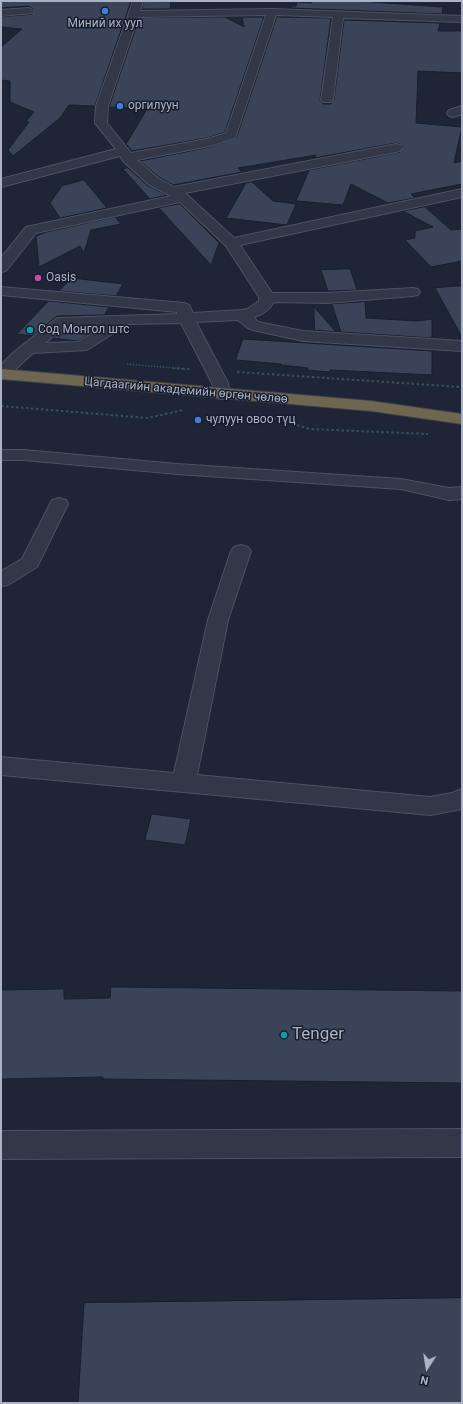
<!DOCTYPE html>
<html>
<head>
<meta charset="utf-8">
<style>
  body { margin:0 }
  #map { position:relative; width:463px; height:1404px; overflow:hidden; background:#1e2537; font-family:Roboto,sans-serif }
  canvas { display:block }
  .frame { position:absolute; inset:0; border:2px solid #abb2c5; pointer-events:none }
  .north { position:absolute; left:407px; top:1348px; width:40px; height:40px; -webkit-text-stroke:3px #171d2c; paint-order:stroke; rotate:192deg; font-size:11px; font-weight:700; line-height:16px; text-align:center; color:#abb2c5 }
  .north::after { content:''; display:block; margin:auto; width:14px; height:18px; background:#abb2c5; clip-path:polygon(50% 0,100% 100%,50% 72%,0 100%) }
</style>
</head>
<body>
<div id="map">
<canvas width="463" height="1404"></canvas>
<div class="frame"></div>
<div class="north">N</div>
</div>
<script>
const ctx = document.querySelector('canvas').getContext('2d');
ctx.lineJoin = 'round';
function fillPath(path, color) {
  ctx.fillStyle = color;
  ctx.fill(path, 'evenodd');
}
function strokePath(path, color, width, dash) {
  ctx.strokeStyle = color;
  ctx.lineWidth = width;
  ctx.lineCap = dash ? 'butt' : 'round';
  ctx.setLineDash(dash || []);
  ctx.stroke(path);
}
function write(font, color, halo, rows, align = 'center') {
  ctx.font = font + ' Roboto,sans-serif';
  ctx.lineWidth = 3;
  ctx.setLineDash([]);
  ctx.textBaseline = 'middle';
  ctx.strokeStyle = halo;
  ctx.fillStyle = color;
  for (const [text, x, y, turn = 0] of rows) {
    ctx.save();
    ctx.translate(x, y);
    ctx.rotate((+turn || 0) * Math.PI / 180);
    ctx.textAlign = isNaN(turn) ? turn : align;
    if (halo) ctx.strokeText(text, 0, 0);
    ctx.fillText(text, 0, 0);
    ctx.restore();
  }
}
const building = new Path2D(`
  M 1,1 L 131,1 L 95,106 L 69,105 L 60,118 L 13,156 L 8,150 L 29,122 L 26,121 L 34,112 L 10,102 L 10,81 L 1,80 L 1,47 L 22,29 L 1,27 L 1,17 L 33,14 L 35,11 L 29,6 L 1,8 Z
  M 144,1 L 171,2 L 170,9 L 142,9 Z
  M 312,1 L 358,1 L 443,7 L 442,14 L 291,8 L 292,6 L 296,6 L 297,2 L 311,3 Z
  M 225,17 L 244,27 L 242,17 L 264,17 L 225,132 L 207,138 L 132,151 L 126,144 L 147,109 L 109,107 L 139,18 Z
  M 277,17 L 331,18 L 320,100 L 323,104 L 331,104 L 334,100 L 344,20 L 440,23 L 438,31 L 462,31 L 462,73 L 418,71 L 416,123 L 462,127 L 454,163 L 462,161 L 462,184 L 411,194 L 415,198 L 388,203 L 351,184 L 343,205 L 296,201 L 309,170 L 400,152 L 403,147 L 400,144 L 396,143 L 314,158 L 316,155 L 238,168 L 242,172 L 173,185 L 159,177 L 140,161 L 210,147 L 236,138 Z
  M 128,168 L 147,185 L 167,195 L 150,199 L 123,169 Z
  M 84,180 L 107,208 L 60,218 L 50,203 L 62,186 Z
  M 252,182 L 273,201 L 296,204 L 287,225 L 226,218 L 246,183 Z
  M 180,204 L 219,243 L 211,265 L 159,208 Z
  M 425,207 L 451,230 L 462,229 L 462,261 L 431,267 L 405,240 L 415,238 L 415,231 L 433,227 L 403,211 Z
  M 115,217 L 121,224 L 91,230 L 84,253 L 80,246 L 39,267 L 36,236 L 47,232 Z
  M 350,269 L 357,290 L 328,291 L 321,270 Z
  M 72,278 L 123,284 L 116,296 L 59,291 Z
  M 462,286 L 462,337 L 435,288 Z
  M 49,301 L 109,307 L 104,315 L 57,316 L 32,336 L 17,334 Z
  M 365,302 L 366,318 L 417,321 L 432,319 L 432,338 L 341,332 L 332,304 Z
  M 314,307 L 336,332 L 315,330 Z
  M 67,327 L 96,327 L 94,331 L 78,341 L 53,338 Z
  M 243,339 L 432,351 L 432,375 L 330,370 L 330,372 L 307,370 L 308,368 L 281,365 L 281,364 L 236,360 Z
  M 152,814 L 191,819 L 185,845 L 145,840 Z
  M 111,987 L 462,991 L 462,1083 L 103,1079 L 103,1077 L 1,1079 L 1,990 L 64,989 L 64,999 L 110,998 Z
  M 462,1298 L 462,1403 L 78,1403 L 84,1303 Z`);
const pathFar1 = new Path2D(`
  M 127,364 L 185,369`);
const path = new Path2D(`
  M 172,368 L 190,369
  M 237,372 L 462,387
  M 1,406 L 148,418 L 183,410
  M 273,418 L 310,429 L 428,434`);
const minor = new Path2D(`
  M 133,1 L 143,1 L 140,11 L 272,9 L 462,16 L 462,22 L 343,18 L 333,100 L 331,102 L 323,102 L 321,100 L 333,17 L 276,15 L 235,138 L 210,146 L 137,160 L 158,178 L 174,187 L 396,144 L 400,145 L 402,148 L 400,151 L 396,152 L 185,193 L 234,238 L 462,189 L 462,197 L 240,245 L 272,293 L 327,293 L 413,288 L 418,289 L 420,292 L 418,295 L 413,296 L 327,303 L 274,302 C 270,309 262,315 254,317 L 258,322 L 303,331 L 462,341 L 462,351 L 303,341 L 253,330 L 248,328 L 238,320 L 196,322 L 228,383 L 230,394 L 228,398 L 222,399 L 216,398 L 214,394 L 212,383 L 181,323 L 128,324 L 87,350 L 33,353 L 7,377 L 1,379 L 1,365 L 14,352 L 57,318 L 177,314 L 177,312 L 1,295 L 1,287 L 184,303 L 189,305 L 193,313 L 242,310 L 247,309 L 259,301 L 259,297 L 226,246 L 180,202 L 36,233 L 6,271 L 1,272 L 1,258 L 26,227 L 171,196 L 148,184 L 123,161 L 120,156 L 1,187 L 1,179 L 116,149 L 95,123 L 96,106 ZM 266,15 L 226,133 L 207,139 L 131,153 L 107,123 L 108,106 L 138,17 ZM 106,325 L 78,342 L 45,343 L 66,326 Z
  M 29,8 L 34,11 L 33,13 L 1,16 L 1,10 Z
  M 462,106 L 462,114 L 453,117 L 449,116 L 447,113 L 449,110 Z
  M 1,450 L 24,450 L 177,464 L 401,479 L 449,488 L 462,487 L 462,499 L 449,500 L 401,489 L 177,474 L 24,460 L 1,460 Z
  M 59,498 L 66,500 L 68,504 L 37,567 L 8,585 L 1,586 L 1,571 L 22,559 L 50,504 L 52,500 Z
  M 241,545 L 248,547 L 251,551 L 228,620 L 197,775 L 430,797 L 452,793 L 462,789 L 462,809 L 430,815 L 1,775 L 1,757 L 174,773 L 208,620 L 231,551 L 234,547 Z
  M 462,1129 L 462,1157 L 1,1159 L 1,1131 Z`);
const highway = new Path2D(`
  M 1,369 L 371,401 L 462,414 L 462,424 L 371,411 L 1,379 Z`);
const markers = [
  [105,11,4,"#3f7fe0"],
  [120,106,4,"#3f7fe0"],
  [38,278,4,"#d1479c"],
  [30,330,4,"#0f9aa8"],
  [198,420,4,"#3f7fe0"],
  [284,1035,4,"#0f9aa8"]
];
const farPoinames = [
  ["Миний их уул",105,24,"center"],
  ["оргилуун",128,106],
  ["Oasis",46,278],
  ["Сод Монгол штс",38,330],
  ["чулуун овоо түц",206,420]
];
const farStreetnames = [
  ["Цагдаагийн академийн өргөн чөлөө",186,391,5]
];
const nearPoinames = [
  ["Tenger",292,1035]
];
fillPath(building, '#3a4358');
strokePath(building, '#191f2e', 1);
strokePath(minor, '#4c5263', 2);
strokePath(highway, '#393f4f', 2);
strokePath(pathFar1, '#3d4f56', 1.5, [1.5, 1.5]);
strokePath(path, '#3d4f56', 2, [2.5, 2.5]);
fillPath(minor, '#323847');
fillPath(highway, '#6e664e');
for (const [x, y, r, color] of markers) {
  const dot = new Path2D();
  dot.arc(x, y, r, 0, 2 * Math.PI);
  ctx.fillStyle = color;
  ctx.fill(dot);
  strokePath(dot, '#171d2c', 1.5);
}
write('12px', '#abb2c5', '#171d2c', farPoinames, 'left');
write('12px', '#abb2c5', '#171d2c', farStreetnames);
write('17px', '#abb2c5', '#171d2c', nearPoinames, 'left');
</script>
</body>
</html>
